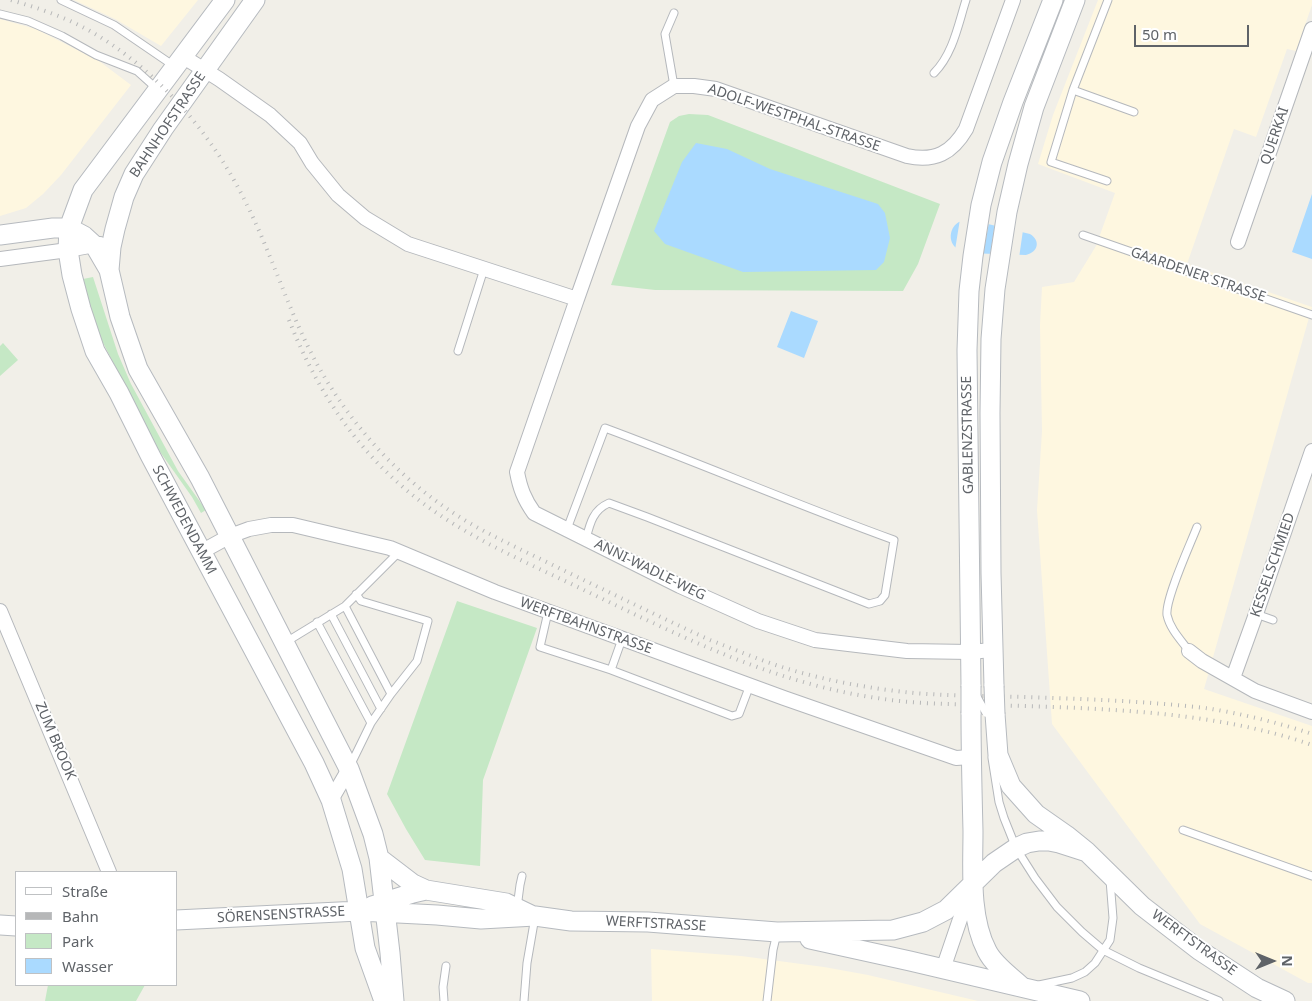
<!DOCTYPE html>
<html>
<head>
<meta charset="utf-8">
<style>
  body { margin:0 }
  #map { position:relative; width:1312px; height:1001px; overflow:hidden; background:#f1efe8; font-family:"Noto Sans",sans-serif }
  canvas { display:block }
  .legend { position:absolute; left:15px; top:871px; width:162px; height:115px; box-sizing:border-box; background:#fff; border:1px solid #bfc1c3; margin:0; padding:6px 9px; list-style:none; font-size:15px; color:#5f6368 }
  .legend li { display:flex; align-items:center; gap:10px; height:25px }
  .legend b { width:25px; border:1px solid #bfc1c3 }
  .north { position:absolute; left:1247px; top:936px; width:50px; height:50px; -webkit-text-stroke:4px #fff; paint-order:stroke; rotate:90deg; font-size:14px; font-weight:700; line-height:20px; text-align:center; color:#5f6368 }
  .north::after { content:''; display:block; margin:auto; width:18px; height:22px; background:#5f6368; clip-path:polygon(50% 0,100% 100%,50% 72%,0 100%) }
  .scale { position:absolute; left:1134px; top:25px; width:115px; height:22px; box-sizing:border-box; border:2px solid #5f6368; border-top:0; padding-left:6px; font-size:15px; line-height:18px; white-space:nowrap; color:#5f6368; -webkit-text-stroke:4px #fff; paint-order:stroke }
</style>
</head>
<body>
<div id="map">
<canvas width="1312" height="1001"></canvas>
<ul class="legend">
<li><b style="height:6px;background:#fff"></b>Straße</li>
<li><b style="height:6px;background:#b6b7b8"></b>Bahn</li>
<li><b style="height:14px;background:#c5e8c5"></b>Park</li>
<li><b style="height:14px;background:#aadaff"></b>Wasser</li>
</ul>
<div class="north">N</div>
<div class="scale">50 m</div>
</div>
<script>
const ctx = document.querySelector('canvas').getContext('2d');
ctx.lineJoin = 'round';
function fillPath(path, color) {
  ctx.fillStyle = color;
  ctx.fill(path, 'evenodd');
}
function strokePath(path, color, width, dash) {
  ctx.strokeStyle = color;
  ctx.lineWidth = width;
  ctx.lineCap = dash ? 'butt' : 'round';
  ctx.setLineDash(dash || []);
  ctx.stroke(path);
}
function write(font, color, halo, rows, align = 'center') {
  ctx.font = font + ' "Noto Sans",sans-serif';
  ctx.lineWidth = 4;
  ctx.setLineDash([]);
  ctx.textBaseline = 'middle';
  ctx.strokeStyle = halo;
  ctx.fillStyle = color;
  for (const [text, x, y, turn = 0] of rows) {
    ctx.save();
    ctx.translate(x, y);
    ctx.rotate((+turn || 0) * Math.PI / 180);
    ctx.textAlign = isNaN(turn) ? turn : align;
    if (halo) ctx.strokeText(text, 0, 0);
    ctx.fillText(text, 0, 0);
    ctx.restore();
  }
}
const commercial = new Path2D(`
  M 74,0 L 198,0 L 161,46 L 115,19 Z
  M 1098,0 L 1312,0 L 1312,5 L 1296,51 L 1287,49 L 1256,137 L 1234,129 L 1187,264 L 1312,307 L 1204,689 L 1312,726 L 1312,983 L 1308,983 L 1200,924 L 1052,724 L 1037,510 L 1042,431 L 1040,325 L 1042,287 L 1074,282 L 1096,246 L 1115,193 L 1038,164 L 1053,115 Z
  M 0,19 L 36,29 L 99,61 L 131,85 L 61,175 L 43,194 L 26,208 L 0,216 Z
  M 651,949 L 741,956 L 824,967 L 868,975 L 978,1001 L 652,1001 Z`);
const green = new Path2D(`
  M 689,114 L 708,115 L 940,204 L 918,264 L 903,291 L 655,290 L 611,285 L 670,122 L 679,116 Z
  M 93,277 L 118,354 L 131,384 L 178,471 L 206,510 L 201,513 L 192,497 L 158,449 L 100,337 L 83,283 L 83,279 Z
  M 3,343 L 18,360 L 0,376 L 0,346 Z
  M 457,601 L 537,628 L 483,780 L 480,866 L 425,860 L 406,829 L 387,794 Z
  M 48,985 L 145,985 L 136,1001 L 45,1001 Z`);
const water = new Path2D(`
  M 696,143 L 727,149 L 770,169 L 878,204 L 885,213 L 890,238 L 884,262 L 876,270 L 743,272 L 665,244 L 654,231 L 682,162 Z
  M 1312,194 L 1312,259 L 1292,252 Z
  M 971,220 L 1030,234 C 1041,241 1038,252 1026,255 L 966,253 C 962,251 958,250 955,247 C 948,240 950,227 959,222 C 963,220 967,221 971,220 Z
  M 791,311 L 818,321 L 804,358 L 777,347 Z`);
const pier = new Path2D(`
  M 966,217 L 989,222 L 983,256 L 966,255 L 960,254 L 955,250 L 960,219 Z
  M 995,223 L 1023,230 L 1019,258 L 990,256 Z`);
const lane = new Path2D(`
  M 61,0 L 114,25 L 174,66
  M 0,14 L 28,21 L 62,36 L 96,55 L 137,71 L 157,89
  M 934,73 C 953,54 958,25 966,0
  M 674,86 L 665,34 L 674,13
  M 1073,90 L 1134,112
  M 1107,181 L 1051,162 L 1073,90 L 1108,0
  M 1083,235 L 1312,315
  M 458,351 L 484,269
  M 567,529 L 605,428 C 702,464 797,505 894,540 L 885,595 L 880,601 L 869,604 L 647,517 L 609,503 C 593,510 590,523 586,539
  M 345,606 L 391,694
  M 548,612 L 540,647 L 611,670 L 622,639
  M 331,614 L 381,709
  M 1256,614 L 1273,620
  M 317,622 L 371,723
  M 286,642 L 345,606 L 400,551
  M 1189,651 C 1181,640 1170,629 1167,615 C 1165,599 1190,545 1197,527
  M 611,670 L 732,716 L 739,714 L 750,685
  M 992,758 L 999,802 L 1004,818 L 1016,848 L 1035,878 L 1057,907 L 1082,932 L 1103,950 L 1139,968 L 1219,1001
  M 350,766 L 371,723 L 391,694 L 417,661 L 428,621 L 361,601 L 356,594
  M 1183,830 L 1312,876
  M 517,908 L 520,885 L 522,876
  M 1039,985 L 1072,978 L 1085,972 L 1095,963 L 1110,940 L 1113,918 L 1110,880
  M 444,1001 L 443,987 L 446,966
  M 524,1001 L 527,963 L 535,917
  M 767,1001 L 773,950 L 777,933`);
const street = new Path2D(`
  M 182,56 L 219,79 L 270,115 L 300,143 L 312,163 L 338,195 L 365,218 L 408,244 L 577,299 L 638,126 L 652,100 L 674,86 L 694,86 L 716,89 L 907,156 C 935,162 952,153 966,129 L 1013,0
  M 1238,242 L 1312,29
  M 0,259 L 68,250 L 100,244
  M 577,299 L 517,472 C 520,488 524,499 534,513 L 680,586 L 758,621 L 815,640 L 907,651 L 970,652 L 992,650
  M 201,552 L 230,536 L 249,529 L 271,525 L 293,525 L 390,548 L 495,592 L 784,698 L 956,758 L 971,757
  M 0,611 L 109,872
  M 1189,651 L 1202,661 L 1255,691 L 1312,712
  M 1233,678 L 1256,614 L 1312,451
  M 331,800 L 349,769
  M 943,969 L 971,887`);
const secondary = new Path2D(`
  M 225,0 L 83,190 L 69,228 L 68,250 L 72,275 L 81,309 L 95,351 L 119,393 L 150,455 L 314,763 L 331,800 L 352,869 L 365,948 L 384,1001
  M 255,0 L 163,129 L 134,174 L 124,197 L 115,229 L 111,247 L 109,270 L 120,317 L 138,369 L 200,478 L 349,769 L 373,834 L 379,858 L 390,953 L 394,1001
  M 0,235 L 53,228 L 69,228 L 84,236 L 95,246 L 109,270
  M 971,686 L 967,350 L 969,291 L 973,256 L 981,205 L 992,162 L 1013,102 L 1053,0
  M 994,686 L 991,573 L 990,413 L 991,339 L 995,289 L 1007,212 L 1018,164 L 1034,107 L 1075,0
  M 971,713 C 971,752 972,791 973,831 C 973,868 969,917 987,951 C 994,965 1009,975 1021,986
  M 995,714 L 998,755 L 1011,786 L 1036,814 L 1066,835 L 1087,852 L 1142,906 L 1199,950 L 1257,988 L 1285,1001
  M 379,858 L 413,884 L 426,890 L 506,903 L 531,915
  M 372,906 L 413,893 L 426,890
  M 176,920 L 359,911 L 437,915 L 481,919 L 535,916 L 571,921 L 648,922 L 777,932 L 893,930 L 923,922 L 946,910 L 994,863 L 1016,848 L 1027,843 L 1039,841 L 1049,841 L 1059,843 L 1087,852
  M 0,925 L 16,926
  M 810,939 L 910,961 L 1080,1001`);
const rail = new Path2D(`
  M 11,0 C 38,8 65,17 90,31 C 157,69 214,136 247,205 C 273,257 289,313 317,364 C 332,391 350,417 371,441 C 402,477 441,508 482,530 C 510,545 539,558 567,572 C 615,595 662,618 710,640 C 736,650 762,661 788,669 C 828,681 873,689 914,693 C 951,696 988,696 1024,697 C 1085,699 1145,701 1205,708 C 1239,713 1280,723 1312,734
  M 289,320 C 313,381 346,435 395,480 C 450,531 520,559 586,591 C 680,636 773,683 877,698 C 913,704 950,704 988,705 C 1093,708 1213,710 1312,745`);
const laneBridge = new Path2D(`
  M 976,695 L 986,713`);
const secondaryBridge = new Path2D(`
  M 971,686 L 971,713
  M 994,686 L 995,714`);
const streetNames = [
  ["ADOLF-WESTPHAL-STRASSE",794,118,19],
  ["BAHNHOFSTRASSE",168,125,-56],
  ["QUERKAI",1275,136,-71],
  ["GAARDENER STRASSE",1198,275,19],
  ["GABLENZSTRASSE",968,435,-91],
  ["SCHWEDENDAMM",184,520,62],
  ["KESSELSCHMIED",1273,565,-71],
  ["ANNI-WADLE-WEG",650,570,26],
  ["WERFTBAHNSTRASSE",586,626,20],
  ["ZUM BROOK",55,741,67],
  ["SÖRENSENSTRASSE",281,915,-3],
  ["WERFTSTRASSE",656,924,3],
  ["WERFTSTRASSE",1194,943,36]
];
fillPath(commercial, '#fef7e0');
fillPath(green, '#c5e8c5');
fillPath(water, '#aadaff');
fillPath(pier, '#f1efe8');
strokePath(lane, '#b5b8bc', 9);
strokePath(street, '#b5b8bc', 16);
strokePath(secondary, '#b6babf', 21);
strokePath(lane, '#fff', 7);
strokePath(street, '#fff', 14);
strokePath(secondary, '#fff', 19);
strokePath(rail, '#b6b7b8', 4, [1, 6]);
strokePath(laneBridge, '#b5b8bc', 9, []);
strokePath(secondaryBridge, '#b6babf', 21, []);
strokePath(laneBridge, '#fff', 7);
strokePath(secondaryBridge, '#fff', 19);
write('14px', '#5f6368', '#fff', streetNames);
</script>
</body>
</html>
